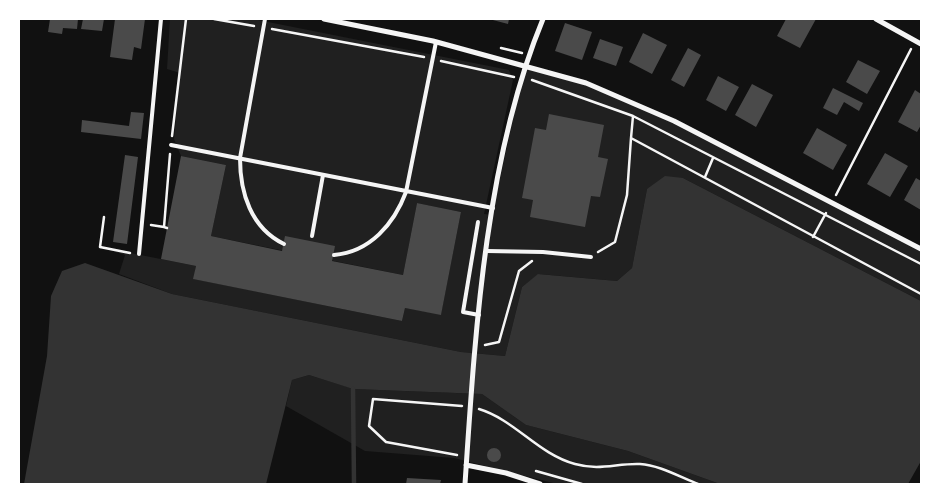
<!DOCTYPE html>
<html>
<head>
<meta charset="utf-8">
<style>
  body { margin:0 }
  #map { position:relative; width:940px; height:503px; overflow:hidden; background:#111; font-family:Roboto,sans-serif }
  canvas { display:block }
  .frame { position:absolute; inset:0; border:20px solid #fff; pointer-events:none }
</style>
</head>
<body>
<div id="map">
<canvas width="940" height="503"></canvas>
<div class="frame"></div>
</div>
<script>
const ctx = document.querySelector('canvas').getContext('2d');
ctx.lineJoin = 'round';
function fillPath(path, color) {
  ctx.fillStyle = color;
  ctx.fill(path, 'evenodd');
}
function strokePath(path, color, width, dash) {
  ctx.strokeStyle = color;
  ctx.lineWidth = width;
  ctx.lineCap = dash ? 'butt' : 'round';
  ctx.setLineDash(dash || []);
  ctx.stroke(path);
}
const green = new Path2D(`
  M 170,19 L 253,19 L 509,70 L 513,80 L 484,214 L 492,215 L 525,65 L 586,83 L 634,103 L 921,249 L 921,301 L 683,178 L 647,189 L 632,268 L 617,281 L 539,274 L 522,287 L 505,356 L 461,352 L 172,294 L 119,274 L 125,255 L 100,247 L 196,266 L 194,279 L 402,321 L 405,308 L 441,314 L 461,212 L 417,203 L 403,275 L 211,236 L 226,165 L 181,156 L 174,139 L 180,73 L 167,69 Z
  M 309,375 L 354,389 L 482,394 L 526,425 L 628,451 L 720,484 L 557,484 L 454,458 L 365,451 L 286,406 L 292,380 Z`);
const water = new Path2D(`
  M 665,176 L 683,178 L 921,301 L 921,461 L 908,484 L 720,484 L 628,451 L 526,425 L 482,394 L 353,389 L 309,375 L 292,380 L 266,484 L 24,484 L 47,356 L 51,296 L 62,271 L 85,263 L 172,294 L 461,352 L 505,356 L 522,287 L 538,274 L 617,281 L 632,268 L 647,189 Z`);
const stream = new Path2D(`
  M 353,389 L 354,484`);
const building = new Path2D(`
  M 50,19 L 78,19 L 77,29 L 63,28 L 62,34 L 48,32 Z
  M 83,19 L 104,19 L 102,31 L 81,29 Z
  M 115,19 L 145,19 L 141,49 L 134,47 L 132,60 L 110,57 Z
  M 489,19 L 509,19 L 508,24 Z
  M 786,19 L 816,19 L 800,48 L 777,36 Z
  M 565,23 L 592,32 L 582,60 L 555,51 Z
  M 643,33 L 667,45 L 652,74 L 629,62 Z
  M 600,39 L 623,47 L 616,66 L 593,58 Z
  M 688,48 L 701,55 L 684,87 L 671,80 Z
  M 858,60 L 880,71 L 867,94 L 846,82 Z
  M 718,76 L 739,87 L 726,111 L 706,100 Z
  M 752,84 L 773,95 L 756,127 L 735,115 Z
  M 833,88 L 863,103 L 859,111 L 844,102 L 837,115 L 823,108 Z
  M 915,90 L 921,94 L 921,125 L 917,132 L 898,122 Z
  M 131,112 L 144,113 L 141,139 L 81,132 L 82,120 L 129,126 Z
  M 549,114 L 604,125 L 598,157 L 608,159 L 600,197 L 591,196 L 585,227 L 530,217 L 533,200 L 522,198 L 535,128 L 546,130 Z
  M 817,128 L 847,145 L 833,170 L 803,153 Z
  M 885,153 L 908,166 L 890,197 L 867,184 Z
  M 125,155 L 138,157 L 127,244 L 113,242 Z
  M 181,156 L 226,165 L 211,236 L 282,251 L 285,236 L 335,246 L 332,261 L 403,275 L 417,203 L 461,212 L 441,315 L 405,308 L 402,321 L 193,279 L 196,266 L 161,259 Z
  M 916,178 L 921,181 L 921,210 L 904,200 Z
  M487 455a7 7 0 1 1 14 0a7 7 0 1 1-14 0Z
  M 407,478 L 441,480 L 440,484 L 406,484 Z`);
const path = new Path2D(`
  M 214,19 L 254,26
  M 272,29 L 424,57
  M 501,48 L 522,53
  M 441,61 L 514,77
  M 532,80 L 633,116 L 921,264
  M 633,116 L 631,138 L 921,294
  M 172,136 L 186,19
  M 705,177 L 713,158
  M 836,195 L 911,49
  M 104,217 L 100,247 L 130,253
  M 151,225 L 164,227
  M 167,228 L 164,227 L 170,154
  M 813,237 L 826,213
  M 598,252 L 615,242 L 627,195 L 631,138
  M 485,345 L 499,342 L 519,271 L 532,261
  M 479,409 C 515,420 538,454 575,464 C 600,471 617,463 640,464 C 659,465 680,477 698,484
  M 457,455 L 386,442 L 369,426 L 373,399 L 462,406
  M 536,471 L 582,484`);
const service = new Path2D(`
  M 265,19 L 240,158 C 240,193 251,228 284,244
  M 171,145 L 493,208
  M 478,222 L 463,312 L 479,315
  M 312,236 L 323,175
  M 487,251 L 543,252 L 591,257
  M 139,254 L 161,19
  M 334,255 C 370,252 394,224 406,192 L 436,42`);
const minor = new Path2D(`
  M 324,19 L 433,41 L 586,83 L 674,121 L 921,249
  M 876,19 L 921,44
  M 466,465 L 506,473 L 540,484
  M 465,484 C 475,334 485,159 543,19`);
fillPath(green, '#202020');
fillPath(water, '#333');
strokePath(stream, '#333', 4.5);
fillPath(building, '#4a4a4a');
strokePath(path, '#f5f5f5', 2.5);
strokePath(service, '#f5f5f5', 4);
strokePath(minor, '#f5f5f5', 5);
</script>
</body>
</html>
